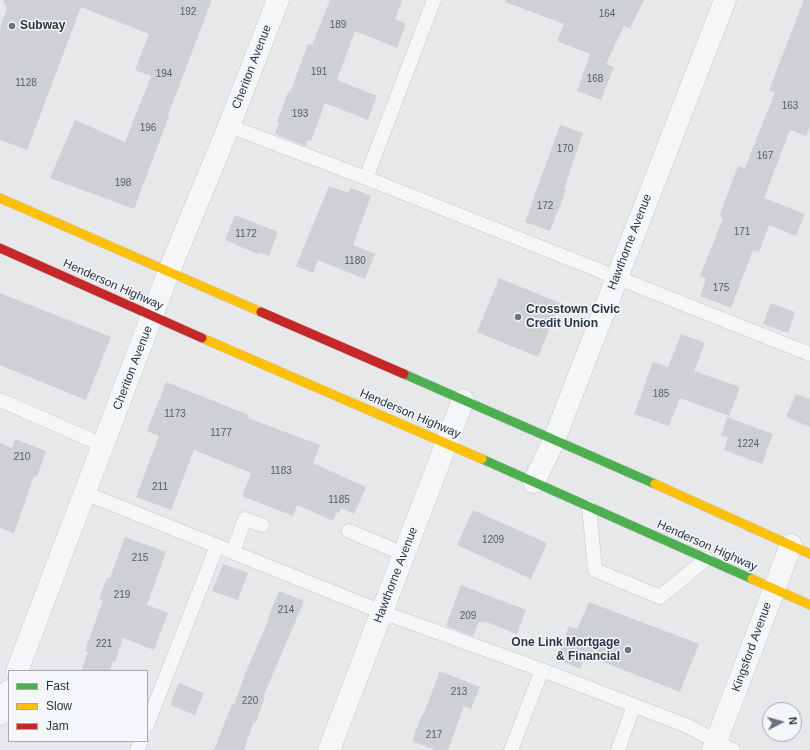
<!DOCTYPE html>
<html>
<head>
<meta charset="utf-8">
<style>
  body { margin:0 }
  #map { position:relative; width:810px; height:750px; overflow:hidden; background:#e6e8ea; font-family:Helvetica,sans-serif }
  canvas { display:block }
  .legend { position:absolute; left:8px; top:670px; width:140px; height:72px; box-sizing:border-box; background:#f4f6f9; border:1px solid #a4a8b1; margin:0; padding:5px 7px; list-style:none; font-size:12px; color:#2b3445 }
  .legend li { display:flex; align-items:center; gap:8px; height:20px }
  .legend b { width:20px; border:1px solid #a4a8b1 }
  .north { position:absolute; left:762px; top:702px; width:40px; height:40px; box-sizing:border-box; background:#f4f6f9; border:1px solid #a4a8b1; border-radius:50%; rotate:84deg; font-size:11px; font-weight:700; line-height:16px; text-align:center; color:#2b3445 }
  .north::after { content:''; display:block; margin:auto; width:14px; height:18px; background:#6c737f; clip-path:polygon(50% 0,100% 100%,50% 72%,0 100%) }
</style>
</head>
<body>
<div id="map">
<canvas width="810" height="750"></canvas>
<ul class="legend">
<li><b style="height:5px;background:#4caf50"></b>Fast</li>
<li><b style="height:5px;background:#ffc107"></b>Slow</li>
<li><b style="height:5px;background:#c62828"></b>Jam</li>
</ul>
<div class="north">N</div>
</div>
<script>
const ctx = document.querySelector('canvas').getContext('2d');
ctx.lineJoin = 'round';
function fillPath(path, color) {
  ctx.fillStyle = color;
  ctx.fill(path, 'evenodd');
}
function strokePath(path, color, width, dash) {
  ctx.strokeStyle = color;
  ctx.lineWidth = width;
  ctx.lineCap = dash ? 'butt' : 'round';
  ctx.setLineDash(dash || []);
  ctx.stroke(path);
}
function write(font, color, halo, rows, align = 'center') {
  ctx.font = font + ' Helvetica,sans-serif';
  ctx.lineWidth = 3;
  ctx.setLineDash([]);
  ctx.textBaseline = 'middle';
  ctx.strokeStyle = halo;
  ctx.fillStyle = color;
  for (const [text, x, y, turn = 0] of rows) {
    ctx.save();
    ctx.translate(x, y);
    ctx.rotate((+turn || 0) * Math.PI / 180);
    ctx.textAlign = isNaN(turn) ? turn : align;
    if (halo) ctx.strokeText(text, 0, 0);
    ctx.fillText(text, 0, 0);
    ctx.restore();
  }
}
const building = new Path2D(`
  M 3,0 L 212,0 L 168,115 L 169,116 L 134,209 L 50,178 L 75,120 L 125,142 L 151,76 L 135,70 L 149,34 L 81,7 L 27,150 L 0,140 L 0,27 L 7,9 Z
  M 330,0 L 402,0 L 395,19 L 406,24 L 397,48 L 355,31 L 337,80 L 377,96 L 368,120 L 325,103 L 311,141 L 308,140 L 306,146 L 275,134 L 279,123 L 277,122 L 288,92 L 290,93 L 308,44 L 312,45 Z
  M 506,0 L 644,0 L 630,28 L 624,26 L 606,64 L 614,67 L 601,100 L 577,91 L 590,54 L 557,41 L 564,24 L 505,2 Z
  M 804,0 L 810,0 L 810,127 L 806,136 L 790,130 L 764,198 L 805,214 L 796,236 L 769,225 L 759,252 L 753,250 L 731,308 L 700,296 L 706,279 L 700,276 L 723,218 L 719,216 L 738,166 L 745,168 L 775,92 L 769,90 Z
  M 560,125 L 583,133 L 564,189 L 566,190 L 550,231 L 525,222 Z
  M 329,186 L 349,193 L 351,188 L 371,196 L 353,245 L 375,254 L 365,279 L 318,260 L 313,273 L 296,266 Z
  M 235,215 L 278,232 L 269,256 L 259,252 L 258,254 L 225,240 Z
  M 499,278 L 560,303 L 538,357 L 477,332 Z
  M 0,293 L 111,337 L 86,400 L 0,365 Z
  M 771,303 L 795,312 L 788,333 L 763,324 Z
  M 681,334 L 705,343 L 694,371 L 740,387 L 729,416 L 680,398 L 669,426 L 634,414 L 653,362 L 668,367 Z
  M 166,382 L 249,415 L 248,418 L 320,445 L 313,463 L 366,487 L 354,514 L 341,508 L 339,513 L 337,512 L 333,521 L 297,505 L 293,516 L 242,496 L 251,473 L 194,450 L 171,510 L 136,497 L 159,436 L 147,431 Z
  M 796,394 L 810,399 L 810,427 L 786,417 Z
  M 727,417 L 773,434 L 762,464 L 724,450 L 728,438 L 721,436 Z
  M 15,439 L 46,451 L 37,477 L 34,476 L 14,533 L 0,528 L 0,443 L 12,448 Z
  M 473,510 L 547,543 L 531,579 L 457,545 Z
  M 125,537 L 166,552 L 147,605 L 168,613 L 154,650 L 123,638 L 115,662 L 113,661 L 110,671 L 81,671 L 88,652 L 85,651 L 103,600 L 99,599 L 107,578 L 110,578 Z
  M 223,564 L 248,573 L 238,600 L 212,591 Z
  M 461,585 L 526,610 L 517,634 L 484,621 L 484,623 L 479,622 L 473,636 L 446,626 Z
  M 279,591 L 304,601 L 264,695 L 265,696 L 256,722 L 254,721 L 244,750 L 214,750 L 232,704 L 234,705 L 245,674 L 269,618 L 268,618 Z
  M 589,602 L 699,644 L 680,692 L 585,655 L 580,669 L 557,659 L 569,626 L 577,629 Z
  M 440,671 L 480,687 L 471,709 L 464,706 L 448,750 L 435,750 L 412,741 L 422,715 L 423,715 Z
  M 179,683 L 204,693 L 195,715 L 170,705 Z`);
const lane = new Path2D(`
  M 229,126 L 366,178 L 810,354
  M 366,178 L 434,0
  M 0,400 L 103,445
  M 85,493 L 382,612 L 542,670 L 685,725 C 702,732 716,743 733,750
  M 589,507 L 595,570 L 660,597 L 706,559
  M 349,531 L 404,554
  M 233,552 L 245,519 L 262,525
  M 147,725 L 217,546
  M 137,750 L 141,741
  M 511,750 L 542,670
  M 618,750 L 634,705`);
const street = new Path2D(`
  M 534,482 L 554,440 L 725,0
  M 17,671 L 169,271 L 229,126 L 278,0
  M 0,714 L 9,691
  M 329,750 L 463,400
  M 713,750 L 791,545`);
const fast = new Path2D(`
  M 404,374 L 655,484
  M 482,459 L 752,579`);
const slow = new Path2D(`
  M 0,198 L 261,312
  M 202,338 L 482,459
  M 655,484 L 810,554
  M 752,579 L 810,605`);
const jam = new Path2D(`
  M 0,248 L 202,338
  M 261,312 L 404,374`);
const markers = [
  [12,26,4,"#6c737f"],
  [518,317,4,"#6c737f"],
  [628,650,4,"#6c737f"]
];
const numberNames = [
  ["192",188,12],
  ["164",607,14],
  ["189",338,25],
  ["191",319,72],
  ["194",164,74],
  ["168",595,79],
  ["1128",26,83],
  ["163",790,106],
  ["193",300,114],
  ["196",148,128],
  ["170",565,149],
  ["167",765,156],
  ["198",123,183],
  ["172",545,206],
  ["171",742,232],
  ["1172",246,234],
  ["1180",355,261],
  ["175",721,288],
  ["185",661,394],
  ["1173",175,414],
  ["1177",221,433],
  ["1224",748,444],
  ["210",22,457],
  ["1183",281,471],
  ["211",160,487],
  ["1185",339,500],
  ["1209",493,540],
  ["215",140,558],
  ["219",122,595],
  ["214",286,610],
  ["209",468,616],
  ["221",104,644],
  ["213",459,692],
  ["220",250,701],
  ["217",434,735]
];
const poiNames = [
  ["Subway",20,26],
  ["Crosstown Civic",526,310],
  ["Credit Union",526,324],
  ["One Link Mortgage",620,643,"right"],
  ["& Financial",620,657,"right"]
];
const streetNames = [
  ["Cheriton Avenue",252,67,-69],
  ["Hawthorne Avenue",630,242,-69],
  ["Henderson Highway",113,285,24],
  ["Cheriton Avenue",133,368,-69],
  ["Henderson Highway",410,414,23],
  ["Henderson Highway",707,546,24],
  ["Hawthorne Avenue",396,575,-69],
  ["Kingsford Avenue",752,647,-70]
];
fillPath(building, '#ced0d3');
strokePath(lane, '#c4c6c8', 15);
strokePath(street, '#c4c6c8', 23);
strokePath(fast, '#c4c6c8', 10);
strokePath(slow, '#c4c6c8', 10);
strokePath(jam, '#c4c6c8', 10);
strokePath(lane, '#f5f6f7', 14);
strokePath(street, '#f5f6f7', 22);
strokePath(fast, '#4caf50', 9);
strokePath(slow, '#ffc107', 9);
strokePath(jam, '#c62828', 9);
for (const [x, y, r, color] of markers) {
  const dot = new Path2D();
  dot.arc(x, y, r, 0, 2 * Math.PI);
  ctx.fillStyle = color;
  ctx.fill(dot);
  strokePath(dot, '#f4f6f9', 1.5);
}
write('10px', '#545c69', null, numberNames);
write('bold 12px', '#2b3445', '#f4f6f9', poiNames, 'left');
write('12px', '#2b3445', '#f4f6f9', streetNames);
</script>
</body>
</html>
